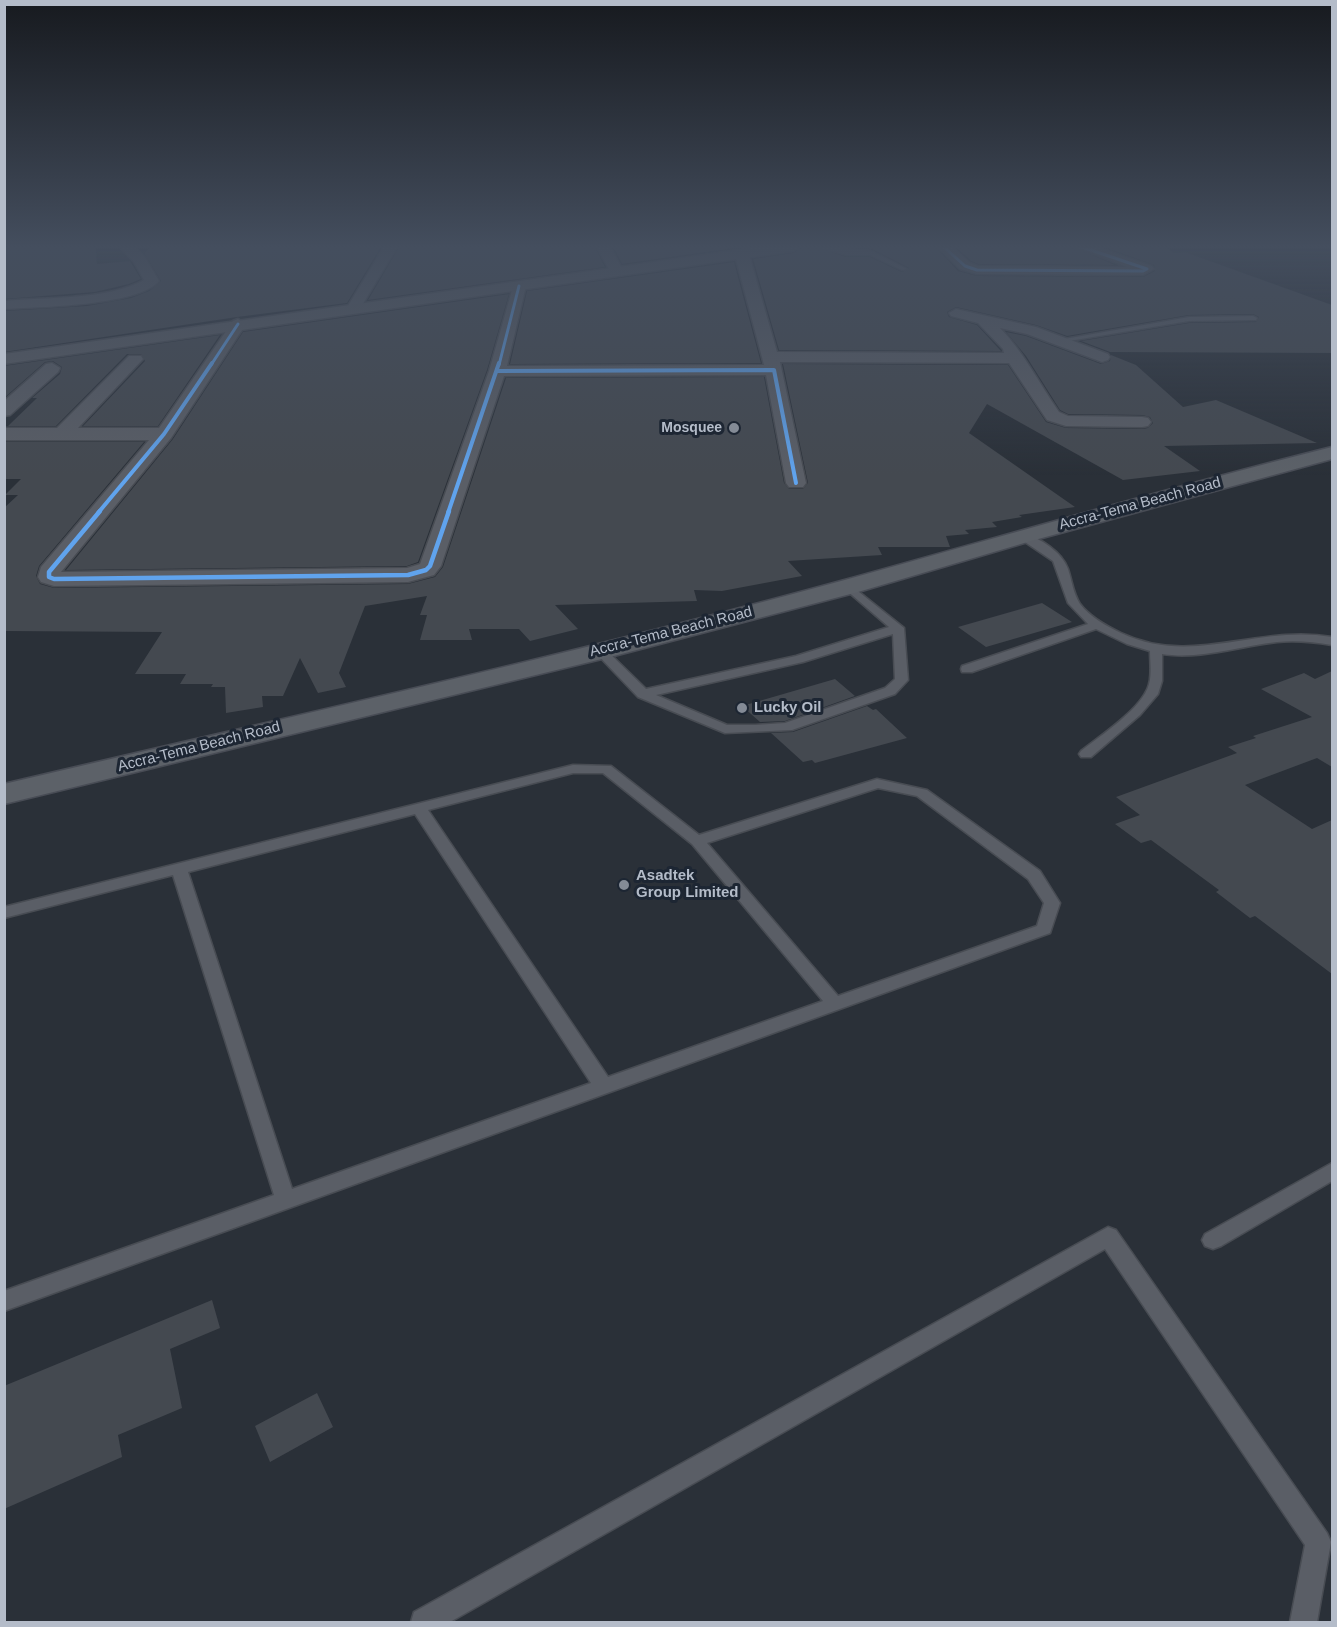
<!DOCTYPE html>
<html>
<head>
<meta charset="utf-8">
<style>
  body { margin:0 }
  #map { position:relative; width:1337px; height:1627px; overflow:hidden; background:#2a3038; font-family:Arial,sans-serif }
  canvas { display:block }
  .frame { position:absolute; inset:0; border:6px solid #b4bcc9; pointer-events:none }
</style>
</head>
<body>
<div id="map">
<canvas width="1337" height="1627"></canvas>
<div class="frame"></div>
</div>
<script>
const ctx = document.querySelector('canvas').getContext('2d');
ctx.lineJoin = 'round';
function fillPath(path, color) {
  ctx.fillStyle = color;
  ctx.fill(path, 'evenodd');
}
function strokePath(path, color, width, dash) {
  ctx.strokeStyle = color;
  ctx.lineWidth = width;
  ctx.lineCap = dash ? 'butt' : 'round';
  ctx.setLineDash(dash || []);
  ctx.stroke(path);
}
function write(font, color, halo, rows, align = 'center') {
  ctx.font = font + ' Arial,sans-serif';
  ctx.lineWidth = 6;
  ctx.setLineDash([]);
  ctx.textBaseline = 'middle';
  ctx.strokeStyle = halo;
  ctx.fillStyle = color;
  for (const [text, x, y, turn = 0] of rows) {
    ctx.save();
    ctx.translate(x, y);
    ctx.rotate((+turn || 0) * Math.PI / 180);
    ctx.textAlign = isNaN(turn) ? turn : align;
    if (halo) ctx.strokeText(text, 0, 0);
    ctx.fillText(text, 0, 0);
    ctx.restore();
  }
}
const building = new Path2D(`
  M 4,247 L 96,247 L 97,264 L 130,261 L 141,279 L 129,284 L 95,292 L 4,299 Z
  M 191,247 L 381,247 L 347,303 L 237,317 L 4,352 L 4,311 L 87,306 L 131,298 L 149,291 L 161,281 L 144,253 L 150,248 Z
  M 399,247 L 595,247 L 605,267 L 368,300 Z
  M 613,247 L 742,247 L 622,264 Z
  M 802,247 L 816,247 L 846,257 L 870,257 L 902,272 L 909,268 L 872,249 L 852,247 L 936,247 L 958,271 L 977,276 L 1143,277 L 1155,271 L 1154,265 L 1104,247 L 1168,248 L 1174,253 L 1185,252 L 1332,305 L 1332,353 L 1110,352 L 1081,341 L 1189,323 L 1256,322 L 1259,317 L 1253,314 L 1189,315 L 1067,336 L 1036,325 L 956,307 L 947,312 L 949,317 L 977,325 L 1001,351 L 779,350 L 753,259 L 793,253 Z
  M 956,247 L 1074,247 L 1115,265 L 978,264 L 971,261 Z
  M 734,262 L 761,363 L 510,364 L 527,291 Z
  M 509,294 L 487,370 L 418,562 L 407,566 L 66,570 L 173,439 L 243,332 Z
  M 1006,332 L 1026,336 L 1101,364 L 1110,361 L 1111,355 L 1136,365 L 1183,407 L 1216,400 L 1317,443 L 1164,446 L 1200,471 L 1123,480 L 987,404 L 969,433 L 1075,507 L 1019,515 L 1022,517 L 992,522 L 997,527 L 965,530 L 969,534 L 946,536 L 950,547 L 878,547 L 882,555 L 788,561 L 802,576 L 722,591 L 694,590 L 697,601 L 555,605 L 578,629 L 530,641 L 519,629 L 469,629 L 472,640 L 420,640 L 427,615 L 420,615 L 427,596 L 365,606 L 339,673 L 346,687 L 318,693 L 300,658 L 283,696 L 262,696 L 263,707 L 226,713 L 225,687 L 211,687 L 213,684 L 180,684 L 186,674 L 135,674 L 162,632 L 4,631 L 4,508 L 18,495 L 5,495 L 21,479 L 4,479 L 4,442 L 144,442 L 39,566 L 36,576 L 40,584 L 54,588 L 408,584 L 435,577 L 443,567 L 506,378 L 764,377 L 784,483 L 789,489 L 803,489 L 808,483 L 783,364 L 1008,365 L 1046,422 L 1066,428 L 1142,429 L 1148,428 L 1153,423 L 1150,417 L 1142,415 L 1068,414 L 1060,410 L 1026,356 Z
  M 220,335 L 158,426 L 83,426 L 145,361 L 141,354 L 127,354 L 56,426 L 8,426 L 37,398 L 32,398 L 60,374 L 62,367 L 53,361 L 45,362 L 4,398 L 4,366 Z
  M 1042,603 L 1072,622 L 986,647 L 958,627 Z
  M 1332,671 L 1332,767 L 1317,758 L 1245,785 L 1312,829 L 1332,820 L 1332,974 L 1255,916 L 1250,918 L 1216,892 L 1219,890 L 1151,840 L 1141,843 L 1115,824 L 1140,815 L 1116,797 L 1237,753 L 1228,747 L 1256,738 L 1253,736 L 1312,717 L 1261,689 L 1304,673 L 1315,679 Z
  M 835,679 L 855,696 L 785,721 L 760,722 L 742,706 Z
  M 867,706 L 873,710 L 876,709 L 907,738 L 815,763 L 812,760 L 803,762 L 771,733 L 793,732 Z
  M 212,1300 L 220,1328 L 170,1349 L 182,1408 L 118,1435 L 122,1457 L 4,1509 L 4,1386 Z
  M 317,1393 L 333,1427 L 270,1462 L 255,1426 Z`);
const lane = new Path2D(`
  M 818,247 L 871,251 L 907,269 L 902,270 L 870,255 L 847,255 Z
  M 1253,316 L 1257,318 L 1256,320 L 1189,321 L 1057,343 L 1053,341 L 1189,317 Z
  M 1023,533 C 1040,538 1062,552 1068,569 C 1072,581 1073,593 1080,604 C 1090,617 1106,626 1121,633 C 1193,667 1257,624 1332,637 L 1332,645 C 1314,642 1296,640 1277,642 C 1239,646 1201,660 1162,654 L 1162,681 L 1158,694 L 1140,715 L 1091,757 L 1081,757 L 1079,754 L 1081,751 C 1100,736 1143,708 1149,684 C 1152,674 1150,662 1150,651 L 1127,644 L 1096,629 L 972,672 L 962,672 L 961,669 L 962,666 L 1088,624 L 1068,603 L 1053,561 L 1019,538 L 1018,536 Z
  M 849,584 L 904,628 L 908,680 L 895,694 L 792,730 L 725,733 L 638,697 L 594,651 L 596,648 L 604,648 L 646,689 L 796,656 L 889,627 L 845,589 L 843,587 ZM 893,634 L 895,679 L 885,688 L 785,723 L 755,725 L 727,725 L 656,695 L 803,662 Z
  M 573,765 L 611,766 L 699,835 L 877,779 L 927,790 L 1040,871 L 1060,903 L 1050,933 L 4,1311 L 4,1291 L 274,1195 L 173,875 L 4,918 L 4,907 ZM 573,773 L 603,773 L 692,844 L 823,1001 L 608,1077 L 428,810 ZM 878,788 L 917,796 L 1028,879 L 1044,903 L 1037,926 L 838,996 L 707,843 ZM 415,814 L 591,1083 L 292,1189 L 188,872 Z
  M 1332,1163 L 1332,1181 L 1221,1246 L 1213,1249 L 1205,1246 L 1202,1240 L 1205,1234 Z
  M 1108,1227 L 1116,1230 L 1327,1533 L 1331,1542 L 1317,1622 L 1290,1622 L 1305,1545 L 1105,1249 L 450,1622 L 411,1622 L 414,1612 Z`);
const street = new Path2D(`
  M 120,247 L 134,247 L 145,257 L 159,281 C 138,306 38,307 4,309 L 4,301 C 46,297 108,300 144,280 L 134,262 Z
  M 384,247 L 397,247 L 358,312 L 348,312 L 346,309 Z
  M 597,247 L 610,247 L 624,272 L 622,275 L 612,275 Z
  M 938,247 L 952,247 L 970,263 L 978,266 L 1127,267 L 1076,247 L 1096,247 L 1152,266 L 1154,269 L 1143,275 L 977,274 L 960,269 Z
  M 742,251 L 749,255 L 777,352 L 1004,353 L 1003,349 L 978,323 L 951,316 L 949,313 L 956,309 L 1036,327 L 1108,354 L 1110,357 L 1108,360 L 1102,362 L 1027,334 L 1000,328 C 1023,351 1040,385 1059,412 L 1068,416 L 1142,417 L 1148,418 L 1151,422 L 1148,426 L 1142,427 L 1066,426 L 1047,420 L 1009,363 L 780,362 L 806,483 L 803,487 L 789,487 L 786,483 L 766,375 L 504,376 L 441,566 L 434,575 L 408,582 L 54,586 L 41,582 L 38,577 L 41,567 L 149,440 L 4,440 L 4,428 L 57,428 L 129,356 L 141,356 L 143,359 L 78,428 L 159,428 L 233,321 L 238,319 L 246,324 L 171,438 L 61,572 L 407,568 L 420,564 L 489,371 L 514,283 L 524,283 L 526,286 L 507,366 L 764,365 L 735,255 Z
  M 52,363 L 60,368 L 58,372 L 10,415 L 4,416 L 4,401 L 46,364 Z`);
const secondary = new Path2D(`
  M 760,247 L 800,247 L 793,251 L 4,364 L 4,354 Z`);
const primary = new Path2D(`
  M 1332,447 L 1332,459 L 1031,541 L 858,592 L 610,657 L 4,804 L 4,784 C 283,718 564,657 841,581 C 1004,536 1167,488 1332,447 Z`);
const cyclewayFar2 = new Path2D(`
  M 944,247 L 965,266 L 977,270 L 1143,271 L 1147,269 L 1082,247
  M 211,365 L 238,324
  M 499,365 L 519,286`);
const cyclewayFar1 = new Path2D(`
  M 497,371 L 774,370 L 796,483
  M 98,513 L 164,434 L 212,363
  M 448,513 L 499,363`);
const cycleway = new Path2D(`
  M 100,511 L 49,572 L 49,577 L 54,579 L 408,575 L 426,570 L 430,566 L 449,511`);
const markers = [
  [734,428,6,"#848b96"],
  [742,708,6,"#848b96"],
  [624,885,6,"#848b96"]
];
const farPoinames = [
  ["Mosquee",722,428]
];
const streetNames = [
  ["Accra-Tema Beach Road",1140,504,-15],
  ["Accra-Tema Beach Road",671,632,-14],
  ["Accra-Tema Beach Road",199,747,-14]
];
const poiNames = [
  ["Lucky Oil",754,708],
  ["Asadtek",636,876],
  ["Group Limited",636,893]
];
fillPath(building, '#444950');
strokePath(lane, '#484c53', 3);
strokePath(street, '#484c53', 3);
strokePath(secondary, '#484c53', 3);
strokePath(primary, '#484c55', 3);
fillPath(lane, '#5a5e66');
fillPath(street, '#5a5e66');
fillPath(secondary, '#595d64');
fillPath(primary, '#5c6168');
strokePath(cyclewayFar2, '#60a3ed', 3);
strokePath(cyclewayFar1, '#60a3ed', 4);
strokePath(cycleway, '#60a3ed', 4.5);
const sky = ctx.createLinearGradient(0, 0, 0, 475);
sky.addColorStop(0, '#171a1f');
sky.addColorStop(0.52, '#444e5e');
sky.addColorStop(1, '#444e5e00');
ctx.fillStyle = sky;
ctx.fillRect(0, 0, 1337, 475);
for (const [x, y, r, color] of markers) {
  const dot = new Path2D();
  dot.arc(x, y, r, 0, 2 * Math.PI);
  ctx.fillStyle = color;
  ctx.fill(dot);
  strokePath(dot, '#1d2633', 2);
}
write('bold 14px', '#b4bcc9', '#1d2633', farPoinames, 'right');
write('15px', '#b4bcc9', '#1d2633', streetNames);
write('bold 15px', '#b4bcc9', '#1d2633', poiNames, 'left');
</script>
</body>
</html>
